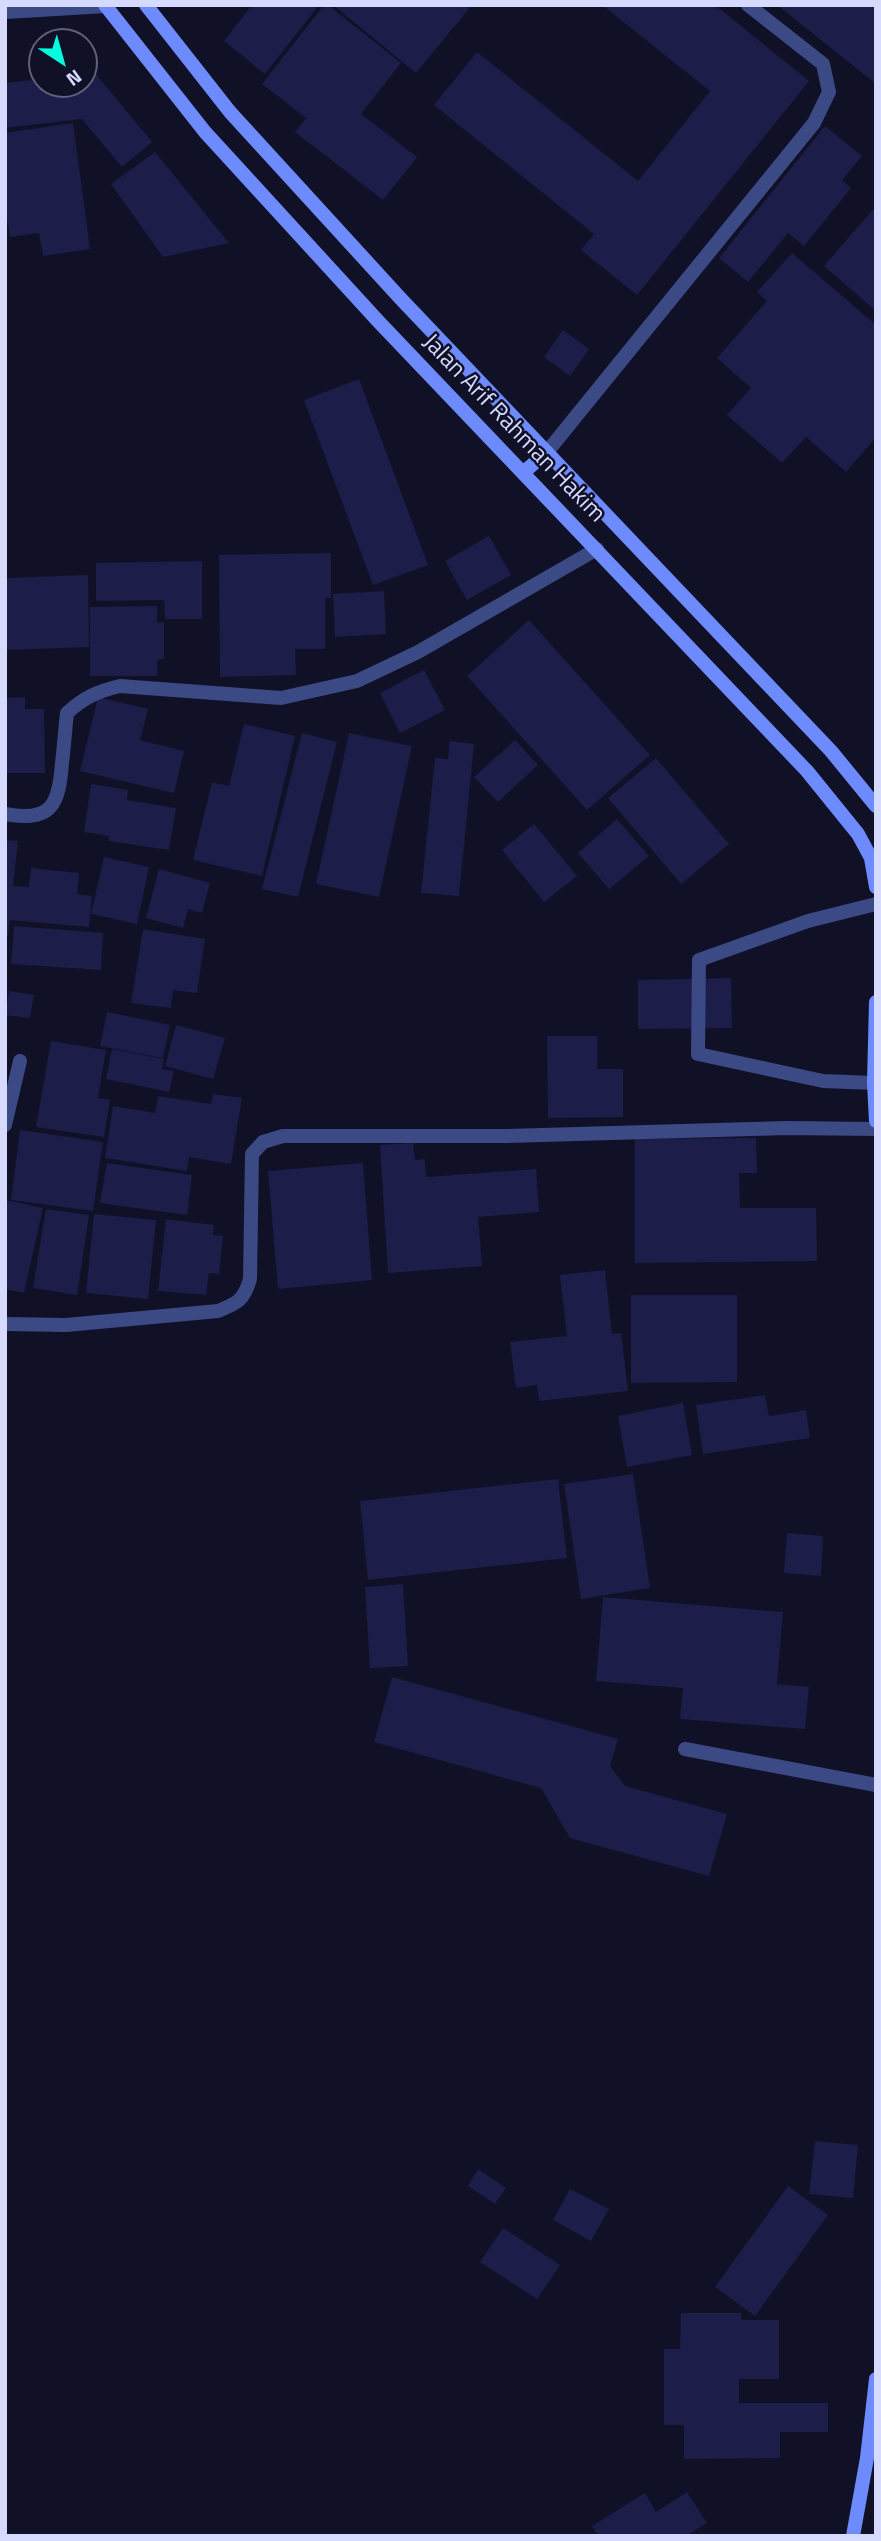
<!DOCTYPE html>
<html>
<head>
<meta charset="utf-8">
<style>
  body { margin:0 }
  #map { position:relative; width:881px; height:2541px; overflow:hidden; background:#101127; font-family:"Titillium Web",sans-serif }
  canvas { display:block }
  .frame { position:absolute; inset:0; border:7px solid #d6daff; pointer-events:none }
  .north { position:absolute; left:28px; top:28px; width:70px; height:70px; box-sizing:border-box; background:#101127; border:2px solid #5f617d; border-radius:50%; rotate:144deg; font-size:19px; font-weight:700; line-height:28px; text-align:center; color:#d6daff }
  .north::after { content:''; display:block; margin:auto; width:24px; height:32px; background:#04fcde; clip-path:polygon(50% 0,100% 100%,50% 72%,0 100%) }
</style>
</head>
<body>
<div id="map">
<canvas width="881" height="2541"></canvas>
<div class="frame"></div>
<div class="north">N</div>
</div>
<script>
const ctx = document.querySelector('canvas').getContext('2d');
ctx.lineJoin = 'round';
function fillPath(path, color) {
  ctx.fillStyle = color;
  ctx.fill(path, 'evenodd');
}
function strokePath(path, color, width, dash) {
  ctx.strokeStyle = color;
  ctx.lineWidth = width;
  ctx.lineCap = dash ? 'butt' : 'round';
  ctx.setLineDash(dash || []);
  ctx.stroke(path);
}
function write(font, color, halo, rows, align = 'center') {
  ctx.font = font + ' "Titillium Web",sans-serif';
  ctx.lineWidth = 5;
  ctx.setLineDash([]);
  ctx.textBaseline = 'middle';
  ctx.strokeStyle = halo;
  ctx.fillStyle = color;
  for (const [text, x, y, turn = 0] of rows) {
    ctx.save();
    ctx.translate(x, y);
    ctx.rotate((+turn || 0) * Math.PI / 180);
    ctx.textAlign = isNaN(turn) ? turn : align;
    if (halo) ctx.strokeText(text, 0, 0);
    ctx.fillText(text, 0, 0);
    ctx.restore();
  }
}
const building = new Path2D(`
  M 252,5 L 319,5 L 265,74 L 224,41 Z
  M 324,5 L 328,5 L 401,63 L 361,114 L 417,157 L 383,200 L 295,132 L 306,118 L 262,84 Z
  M 333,5 L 472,5 L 416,73 Z
  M 602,5 L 715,5 L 809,81 L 637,295 L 581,250 L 594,234 L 434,105 L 477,52 L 638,181 L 710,91 Z
  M 777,5 L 876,5 L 876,84 Z
  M 95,73 L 152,142 L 122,167 L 82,119 L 5,128 L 5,83 L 42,79 L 42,84 L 84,84 L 84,74 Z
  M 73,123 L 90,249 L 43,256 L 39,233 L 10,237 L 5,206 L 5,133 Z
  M 825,126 L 862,156 L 842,180 L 851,188 L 804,246 L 788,233 L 748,282 L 719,258 Z
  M 155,152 L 229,243 L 163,257 L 111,184 Z
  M 876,206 L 876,311 L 824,266 Z
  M 792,253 L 876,325 L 876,437 L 846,472 L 806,437 L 782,463 L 727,415 L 751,388 L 717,358 L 767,301 L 757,292 Z
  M 563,330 L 589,349 L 570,376 L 544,357 Z
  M 359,379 L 428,565 L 373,585 L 304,400 Z
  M 489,536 L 511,575 L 467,600 L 445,561 Z
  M 331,553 L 331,598 L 325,598 L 325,649 L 295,649 L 296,675 L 220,677 L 219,555 Z
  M 202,561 L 202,619 L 165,619 L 164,600 L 96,601 L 96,563 Z
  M 88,575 L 89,647 L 5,650 L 5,578 Z
  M 384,591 L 386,634 L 335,637 L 333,594 Z
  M 157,606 L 157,623 L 164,622 L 164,659 L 157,660 L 157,676 L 90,676 L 90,607 Z
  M 529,620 L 650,755 L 587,810 L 467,676 Z
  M 424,670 L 445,710 L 400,733 L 380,693 Z
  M 25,697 L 25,709 L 44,709 L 45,773 L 5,773 L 5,698 Z
  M 98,697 L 148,709 L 140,740 L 184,751 L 174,793 L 80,771 Z
  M 244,724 L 295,736 L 262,876 L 193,860 L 212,782 L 229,786 Z
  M 302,733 L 337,742 L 298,897 L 262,889 Z
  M 349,733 L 412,746 L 379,897 L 316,884 Z
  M 515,740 L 538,765 L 498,802 L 474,777 Z
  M 450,741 L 474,744 L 459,896 L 421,893 L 435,758 L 448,759 Z
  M 656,758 L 729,844 L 681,884 L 608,798 Z
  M 91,784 L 128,790 L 127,800 L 176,808 L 169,850 L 109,841 L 109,836 L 84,832 Z
  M 617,819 L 649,856 L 609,889 L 578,853 Z
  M 534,824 L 577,876 L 544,902 L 502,850 Z
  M 5,840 L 18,841 L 13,886 L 29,887 L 31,868 L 79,873 L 77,894 L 92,896 L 89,927 L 10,920 L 8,936 L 5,936 Z
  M 104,857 L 149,867 L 137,924 L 91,914 Z
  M 159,869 L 210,883 L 202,913 L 188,909 L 183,928 L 146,918 Z
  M 14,926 L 103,933 L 101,970 L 11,964 Z
  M 143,929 L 205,939 L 197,993 L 173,990 L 171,1008 L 131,1003 Z
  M 731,978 L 732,1028 L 638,1029 L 638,980 Z
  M 9,991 L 34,995 L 30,1018 L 5,1015 Z
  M 107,1012 L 170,1025 L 163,1058 L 100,1046 Z
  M 176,1025 L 225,1038 L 213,1079 L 165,1066 Z
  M 547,1036 L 597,1036 L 597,1069 L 623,1069 L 623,1117 L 548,1118 Z
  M 51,1041 L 106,1050 L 98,1098 L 110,1100 L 104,1137 L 36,1127 Z
  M 112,1049 L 164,1059 L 162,1069 L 174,1071 L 169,1092 L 106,1079 Z
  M 213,1094 L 242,1098 L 231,1164 L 189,1157 L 187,1171 L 105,1158 L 113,1106 L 155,1113 L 158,1096 L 211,1104 Z
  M 20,1130 L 103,1142 L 93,1211 L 11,1200 Z
  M 756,1138 L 757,1173 L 739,1173 L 740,1208 L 816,1208 L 817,1261 L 635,1263 L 635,1139 Z
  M 413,1143 L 415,1160 L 425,1159 L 426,1177 L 536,1169 L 539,1212 L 478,1217 L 482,1266 L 388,1273 L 380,1145 Z
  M 107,1163 L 192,1175 L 187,1215 L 100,1203 Z
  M 363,1163 L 372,1280 L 278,1289 L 268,1171 Z
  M 5,1200 L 43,1208 L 24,1293 L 5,1289 Z
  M 46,1209 L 89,1215 L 77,1295 L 33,1288 Z
  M 94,1214 L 156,1220 L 148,1299 L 86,1293 Z
  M 166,1219 L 214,1225 L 213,1235 L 223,1236 L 219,1274 L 209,1273 L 206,1295 L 158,1291 Z
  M 605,1270 L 612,1334 L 621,1333 L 628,1391 L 539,1401 L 537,1385 L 516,1388 L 510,1342 L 567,1336 L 560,1275 Z
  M 631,1295 L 737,1295 L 737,1382 L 631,1383 Z
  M 765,1395 L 769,1416 L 806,1410 L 810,1438 L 703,1454 L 696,1405 Z
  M 683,1403 L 692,1455 L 627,1467 L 618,1416 Z
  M 633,1474 L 650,1588 L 581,1599 L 564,1484 Z
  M 558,1479 L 567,1558 L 368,1580 L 360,1501 Z
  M 787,1533 L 823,1536 L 821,1576 L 784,1573 Z
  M 403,1584 L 408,1666 L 370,1668 L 365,1587 Z
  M 603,1597 L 783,1612 L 777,1684 L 809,1687 L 805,1729 L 680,1719 L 683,1688 L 596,1681 Z
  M 392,1677 L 618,1739 L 610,1766 L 625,1786 L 727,1814 L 709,1876 L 570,1838 L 541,1788 L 374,1742 Z
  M 815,2141 L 858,2145 L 853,2198 L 809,2194 Z
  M 478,2169 L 506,2188 L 495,2204 L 468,2186 Z
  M 788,2186 L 828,2215 L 755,2316 L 715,2287 Z
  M 570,2189 L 609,2209 L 591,2241 L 553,2220 Z
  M 503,2228 L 560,2265 L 537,2299 L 480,2262 Z
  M 681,2313 L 741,2313 L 741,2320 L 779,2320 L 779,2379 L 739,2379 L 739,2403 L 828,2403 L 828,2432 L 780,2432 L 780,2458 L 684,2459 L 684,2425 L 664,2425 L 664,2349 L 680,2349 Z
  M 687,2492 L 707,2523 L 686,2536 L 598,2536 L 592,2526 L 645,2493 L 656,2512 Z`);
const service = new Path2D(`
  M 547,452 L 814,123 L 829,92 L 823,64 L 748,5
  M 874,1083 L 823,1081 L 698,1054 L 699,960 L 808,921 L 876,904
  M 685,1749 L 876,1785`);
const minor = new Path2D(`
  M 5,12 L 106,6
  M 5,814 C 52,823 59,804 62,763 C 64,747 65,730 67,713 C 83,698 98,691 120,686 L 281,698 L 357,681 L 418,652 L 597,549
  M 5,1125 L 20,1061
  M 5,1324 L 66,1325 L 218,1311 C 238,1303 244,1300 250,1279 L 252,1154 L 263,1142 L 283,1136 L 507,1136 L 787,1128 L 876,1129`);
const secondary = new Path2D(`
  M 105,5 L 205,132 L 378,321 L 807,771 L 858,834 L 871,858 L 876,887
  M 146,5 L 230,112 L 401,299 L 831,751 L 876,806
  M 524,472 L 547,452
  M 876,1002 L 874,1083 L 876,1121
  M 853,2536 L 867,2458 L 876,2379`);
const streetNames = [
  ["Jalan Arif Rahman Hakim",513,429,46]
];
fillPath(building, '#1c1d48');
strokePath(service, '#3b4985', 14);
strokePath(minor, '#3b4985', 14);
strokePath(secondary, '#6e8bfd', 14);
write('24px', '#d6daff', '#101127', streetNames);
</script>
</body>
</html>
